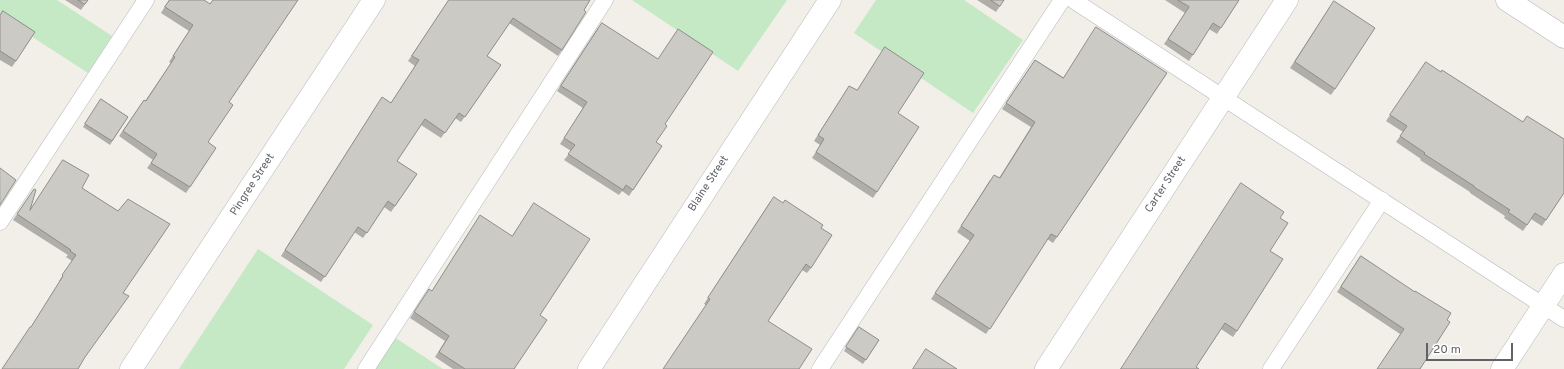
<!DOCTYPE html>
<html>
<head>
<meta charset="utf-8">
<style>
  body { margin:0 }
  #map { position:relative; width:1564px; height:369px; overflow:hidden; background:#f1efe8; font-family:Overpass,sans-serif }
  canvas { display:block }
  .scale { position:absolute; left:1426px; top:343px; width:87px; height:18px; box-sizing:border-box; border:2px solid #5f6368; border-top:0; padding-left:5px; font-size:12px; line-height:14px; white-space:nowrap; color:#5f6368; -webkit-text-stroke:3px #fff; paint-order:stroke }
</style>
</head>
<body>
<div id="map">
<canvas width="1564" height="369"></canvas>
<div class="scale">20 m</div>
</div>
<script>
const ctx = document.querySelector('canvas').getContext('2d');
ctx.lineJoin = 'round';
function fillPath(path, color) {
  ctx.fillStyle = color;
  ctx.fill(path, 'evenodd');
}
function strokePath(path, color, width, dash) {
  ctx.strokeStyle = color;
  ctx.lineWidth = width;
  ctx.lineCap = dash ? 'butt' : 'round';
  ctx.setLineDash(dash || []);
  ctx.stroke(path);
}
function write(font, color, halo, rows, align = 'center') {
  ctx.font = font + ' Overpass,sans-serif';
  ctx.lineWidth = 3;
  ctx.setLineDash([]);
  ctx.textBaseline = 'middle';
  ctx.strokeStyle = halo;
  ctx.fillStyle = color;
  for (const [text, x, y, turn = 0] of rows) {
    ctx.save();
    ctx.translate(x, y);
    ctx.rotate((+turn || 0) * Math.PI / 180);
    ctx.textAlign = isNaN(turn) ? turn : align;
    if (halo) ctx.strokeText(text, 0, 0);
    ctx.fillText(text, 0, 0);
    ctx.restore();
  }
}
const green = new Path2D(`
  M 0,0 L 57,0 L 112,36 L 88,73 L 0,16 Z
  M 632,0 L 787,0 L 738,71 Z
  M 876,0 L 964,0 L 1023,40 L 973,113 L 854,33 Z
  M 258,249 L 373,325 L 344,369 L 179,369 Z
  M 394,337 L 443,369 L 373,369 Z`);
const service = new Path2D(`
  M 1073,0 L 1564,319
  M 0,222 L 146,0
  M 366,369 L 605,0
  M 820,369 L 1062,0
  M 1271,369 L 1382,200`);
const minor = new Path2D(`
  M 131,369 L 374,0
  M 589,369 L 830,0
  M 1046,369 L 1287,0
  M 1502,369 L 1564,274`);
const tertiary = new Path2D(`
  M 1507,0 L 1564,37`);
const wall = new Path2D(`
  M 65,0 L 88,0 L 81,10 Z
  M 169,0 L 204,0 L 229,102 L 208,142 L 216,148 L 186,193 L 147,168 L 153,160 L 119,136 L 144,100 L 145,101 L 171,63 L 169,62 L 189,31 L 161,13 Z
  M 449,0 L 584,10 L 562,50 L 558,56 L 509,23 L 487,56 L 501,65 L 461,122 L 455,118 L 441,138 L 421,125 L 397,161 L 417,174 L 391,212 L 384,207 L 363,238 L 354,232 L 321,282 L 281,256 L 382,97 L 391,103 L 415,66 L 408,61 Z
  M 977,0 L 1004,0 L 996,12 Z
  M 1165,0 L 1239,0 L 1217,34 L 1209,29 L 1189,61 L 1164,44 L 1185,13 Z
  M 1330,7 L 1335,89 L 1331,95 L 1290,68 Z
  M 0,16 L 16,61 L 12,67 L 0,60 Z
  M 598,28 L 665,124 L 656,142 L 662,146 L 629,196 L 622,191 L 619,195 L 564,160 L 571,151 L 560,144 L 583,108 L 557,91 Z
  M 1035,60 L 1063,77 L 1167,73 L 1053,243 L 1047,239 L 986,334 L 931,299 L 970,241 L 957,232 L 990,180 L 999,178 L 1031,127 L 1002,109 Z
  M 1426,62 L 1564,193 L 1542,226 L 1531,219 L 1523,231 L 1504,218 L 1505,216 L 1470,193 L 1470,192 L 1420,160 L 1421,159 L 1396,142 L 1403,132 L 1386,121 Z
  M 849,86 L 898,113 L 877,192 L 873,198 L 812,158 L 820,145 L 814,141 Z
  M 101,99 L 128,117 L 110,145 L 83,127 Z
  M 82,188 L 118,211 L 170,224 L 31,327 L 60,281 L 59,281 L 72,261 L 66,257 L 68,255 L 13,220 L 34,189 L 31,209 Z
  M 770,202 L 821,228 L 811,268 L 807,273 L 802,270 L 768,321 L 706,305 L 704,304 Z
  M 1280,218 L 1270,251 L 1237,331 L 1233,337 L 1221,329 L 1196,367 L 1120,369 Z
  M 1361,256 L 1447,320 L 1400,334 L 1337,292 Z
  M 429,289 L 431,291 L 540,315 L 514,369 L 453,369 L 435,357 L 445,341 L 410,318 Z
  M 859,327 L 879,340 L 863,364 L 844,351 Z`);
const building = new Path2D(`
  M 78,0 L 88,0 L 85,4 Z
  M 170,0 L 204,0 L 210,4 L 213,0 L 298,0 L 229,102 L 233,105 L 208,142 L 216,148 L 190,187 L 151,163 L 157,154 L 123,131 L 144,100 L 146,101 L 175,57 L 173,56 L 193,25 L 165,7 Z
  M 449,0 L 590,0 L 584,10 L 586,12 L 562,50 L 513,18 L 487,56 L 501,65 L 465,117 L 459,113 L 445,133 L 425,119 L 397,161 L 417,174 L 395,206 L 388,201 L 367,233 L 358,227 L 325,277 L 285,250 L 382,97 L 391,103 L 419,60 L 412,56 Z
  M 991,0 L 1004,0 L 1000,6 Z
  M 1178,0 L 1239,0 L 1221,28 L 1213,23 L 1193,55 L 1168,39 L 1189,7 Z
  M 1334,1 L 1375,28 L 1335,89 L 1295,62 Z
  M 3,11 L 35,32 L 16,61 L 0,51 L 0,16 Z
  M 602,23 L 658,59 L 678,29 L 713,52 L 665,124 L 667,126 L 656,142 L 662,146 L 633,190 L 626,185 L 623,190 L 568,154 L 575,145 L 564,138 L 587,102 L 561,86 Z
  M 1096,27 L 1167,73 L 1057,237 L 1051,234 L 990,329 L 935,293 L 974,235 L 961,226 L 994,175 L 1000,178 L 1035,122 L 1006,103 L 1035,60 L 1063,78 Z
  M 885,47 L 924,73 L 898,113 L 919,127 L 877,192 L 816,152 L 824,139 L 818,135 L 849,86 L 857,90 Z
  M 1426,62 L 1441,72 L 1442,70 L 1523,122 L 1527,116 L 1564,139 L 1564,193 L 1546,220 L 1535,213 L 1527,225 L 1508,212 L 1510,210 L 1474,187 L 1474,186 L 1424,154 L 1425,153 L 1400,136 L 1407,126 L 1390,115 Z
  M 101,99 L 128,117 L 112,141 L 85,124 Z
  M 63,160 L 89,175 L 82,188 L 118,211 L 128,199 L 170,224 L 123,293 L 129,296 L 85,357 L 78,369 L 2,369 L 30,327 L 31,327 L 63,276 L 62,275 L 76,255 L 70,251 L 71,250 L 17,214 L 34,189 L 36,190 L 30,210 Z
  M 0,168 L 16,180 L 0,205 Z
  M 1241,183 L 1284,212 L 1280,218 L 1288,223 L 1270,251 L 1283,259 L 1237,331 L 1225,323 L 1196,367 L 1199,369 L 1121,369 Z
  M 774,197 L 783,203 L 785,200 L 823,225 L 821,228 L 832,235 L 811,268 L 806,264 L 768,321 L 812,349 L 799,369 L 663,369 L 710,299 L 708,298 Z
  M 534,203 L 590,239 L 540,315 L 547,320 L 514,369 L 465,369 L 439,352 L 449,336 L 414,312 L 429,289 L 432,291 L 480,215 L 512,236 Z
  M 1361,256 L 1415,292 L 1415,291 L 1451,313 L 1447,320 L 1450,322 L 1420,369 L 1377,369 L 1404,329 L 1341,287 Z
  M 859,327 L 879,340 L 866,360 L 846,347 Z
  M 926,349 L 957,369 L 913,369 Z`);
const streetNames = [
  ["Blaine Street",709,184,-57],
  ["Pingree Street",253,185,-57],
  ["Carter Street",1166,185,-57]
];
fillPath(green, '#c5e8c5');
strokePath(service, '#b5b8bc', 17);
strokePath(minor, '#b5b8bc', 23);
strokePath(tertiary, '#b5b8bc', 23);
strokePath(service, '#fff', 16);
strokePath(minor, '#fff', 22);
strokePath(tertiary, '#fff', 22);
fillPath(wall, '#afaea9');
fillPath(building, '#cccac5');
strokePath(building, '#8f8d8a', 1);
write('11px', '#5f6368', '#fff', streetNames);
</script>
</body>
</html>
